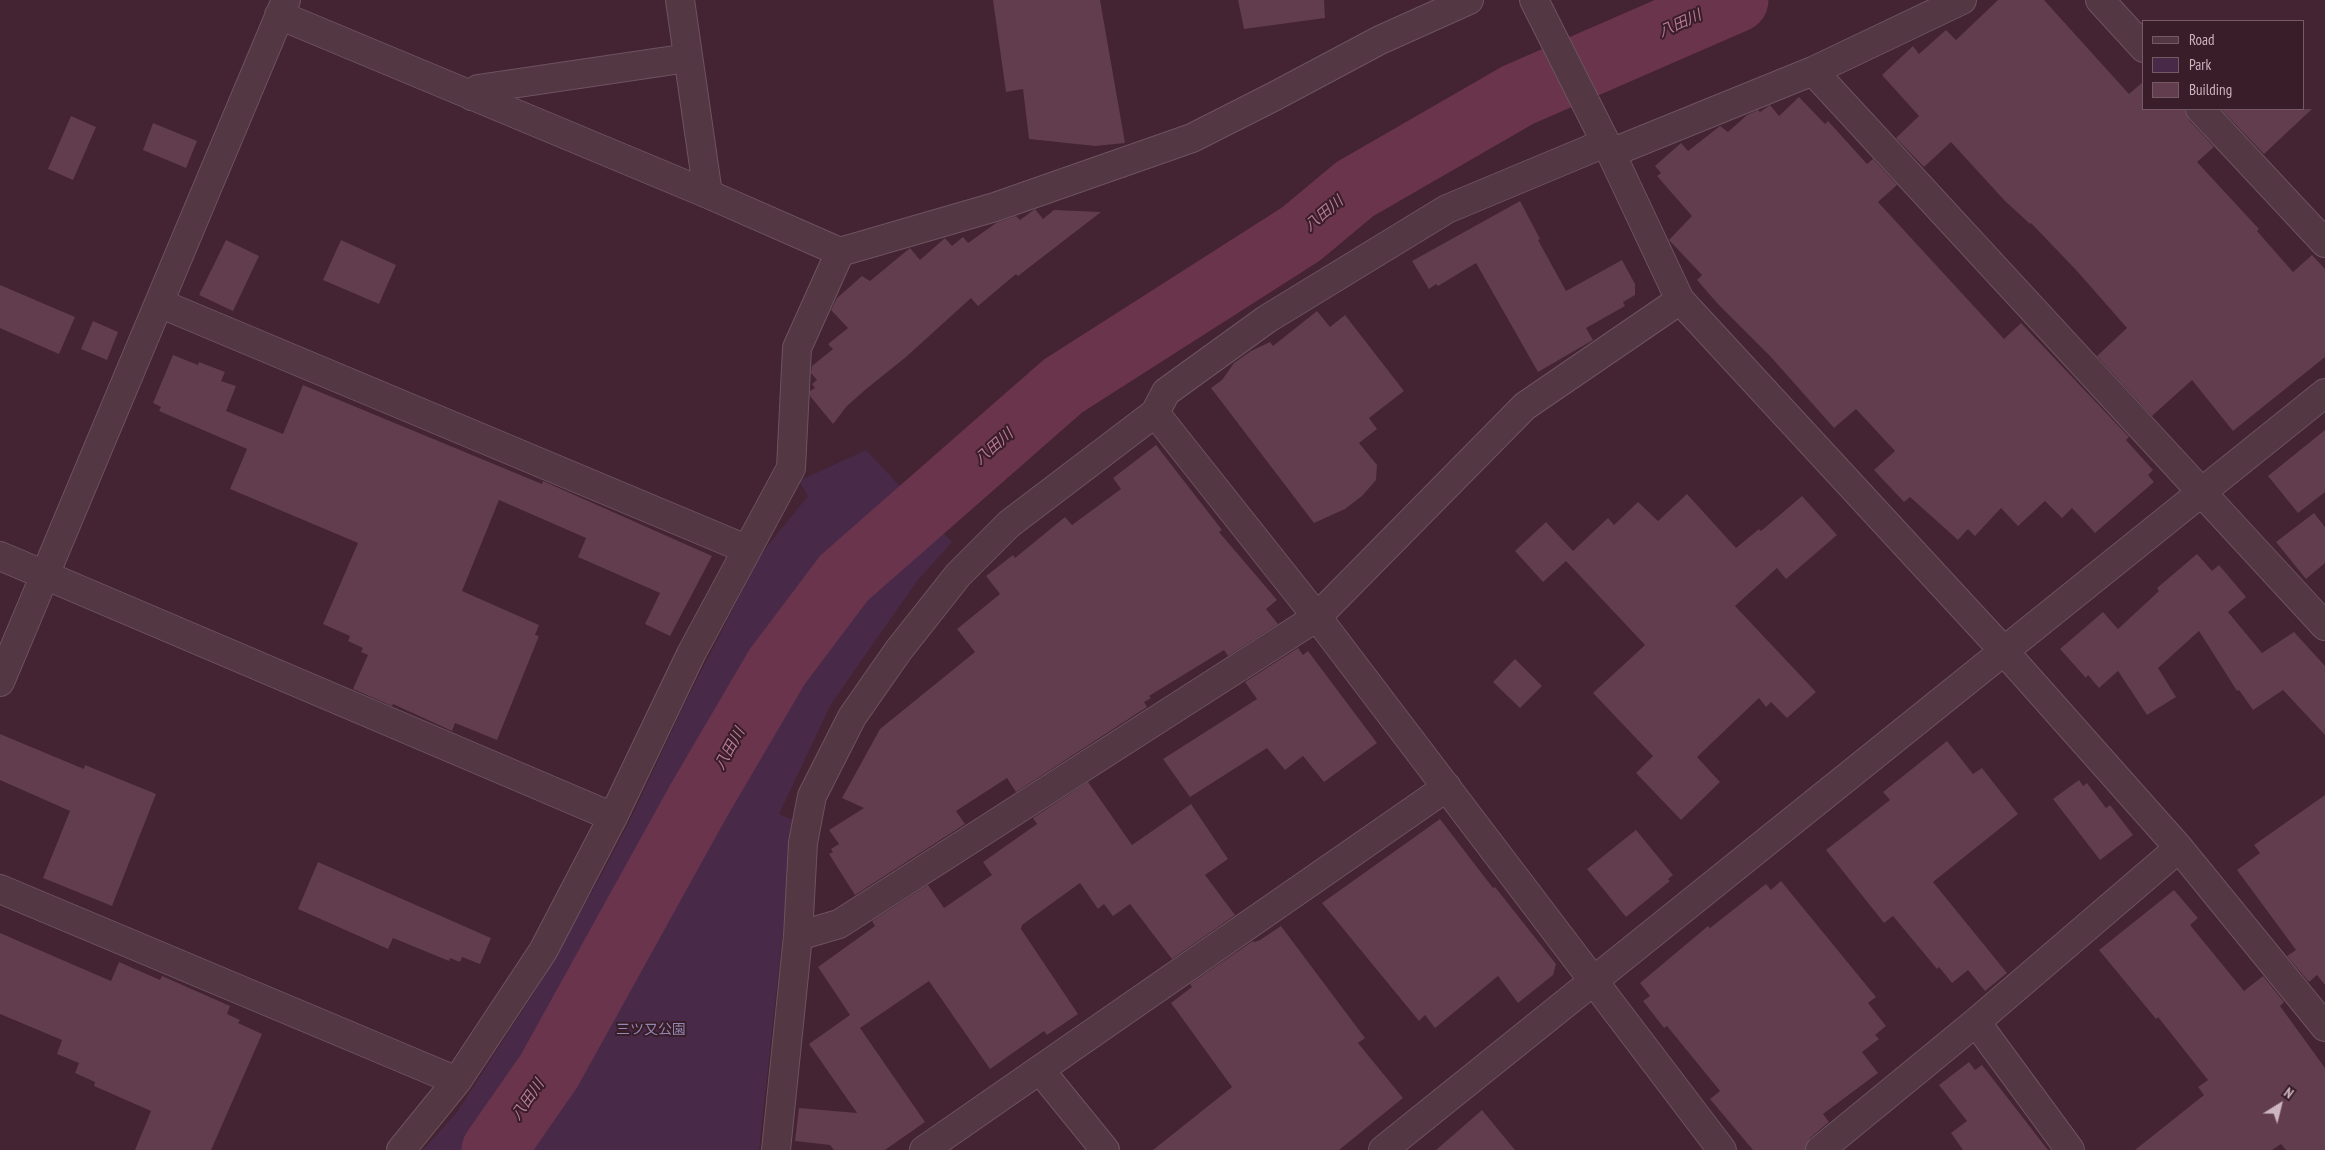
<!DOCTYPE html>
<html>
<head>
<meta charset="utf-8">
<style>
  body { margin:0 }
  #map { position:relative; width:2325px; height:1150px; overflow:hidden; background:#442333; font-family:"PT Sans Narrow",sans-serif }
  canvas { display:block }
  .legend { position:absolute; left:2142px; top:20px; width:162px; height:90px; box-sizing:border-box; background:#391d29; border:1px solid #745a65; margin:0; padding:6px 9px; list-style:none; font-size:15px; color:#cdb5bf }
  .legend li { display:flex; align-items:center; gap:10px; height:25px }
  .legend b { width:25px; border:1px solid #745a65 }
  .north { position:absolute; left:2255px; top:1080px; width:50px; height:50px; -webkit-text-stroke:4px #391d29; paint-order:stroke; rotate:36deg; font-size:14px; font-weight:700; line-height:20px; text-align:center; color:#cdb5bf }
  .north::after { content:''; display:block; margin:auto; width:18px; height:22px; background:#cdb5bf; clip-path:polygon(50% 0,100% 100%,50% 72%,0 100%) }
</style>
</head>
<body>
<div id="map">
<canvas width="2325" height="1150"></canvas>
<ul class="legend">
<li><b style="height:6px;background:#533844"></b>Road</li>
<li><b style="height:14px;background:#482a48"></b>Park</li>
<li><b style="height:14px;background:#613d4e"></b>Building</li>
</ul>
<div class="north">N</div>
</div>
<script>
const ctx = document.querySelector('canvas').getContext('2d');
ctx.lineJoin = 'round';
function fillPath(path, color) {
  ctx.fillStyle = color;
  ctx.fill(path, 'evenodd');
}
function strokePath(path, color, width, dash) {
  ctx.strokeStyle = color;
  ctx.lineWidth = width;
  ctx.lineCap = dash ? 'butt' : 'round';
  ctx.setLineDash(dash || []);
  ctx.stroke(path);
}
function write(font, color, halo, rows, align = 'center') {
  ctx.font = font + ' "PT Sans Narrow","Noto Sans JP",sans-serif';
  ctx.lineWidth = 4;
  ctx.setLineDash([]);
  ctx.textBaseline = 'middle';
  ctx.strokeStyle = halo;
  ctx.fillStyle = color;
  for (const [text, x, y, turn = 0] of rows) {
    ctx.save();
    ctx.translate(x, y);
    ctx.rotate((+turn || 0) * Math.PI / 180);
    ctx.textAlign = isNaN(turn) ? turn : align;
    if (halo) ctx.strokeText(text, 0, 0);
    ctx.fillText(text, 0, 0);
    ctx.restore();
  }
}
const green = new Path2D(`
  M 866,450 L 952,542 L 917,581 L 831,704 L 779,814 L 795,821 L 759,1150 L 423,1150 L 457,1112 L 534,993 L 603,872 L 633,814 L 683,707 L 761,554 L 808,496 L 799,481 Z`);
const river = new Path2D(`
  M 494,1150 L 549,1071 L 699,800 L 777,667 L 844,578 L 1063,386 L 1301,234 L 1355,189 L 1518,95 L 1736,0`);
const building = new Path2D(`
  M 993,0 L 1100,0 L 1125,143 L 1095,146 L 1029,139 L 1023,89 L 1006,92 Z
  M 1238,0 L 1324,0 L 1325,18 L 1244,29 Z
  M 1998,0 L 2044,0 L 2129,94 L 2144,81 L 2144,109 L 2185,109 L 2189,120 L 2214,147 L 2197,162 L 2259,229 L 2257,231 L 2293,272 L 2312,255 L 2325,269 L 2325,357 L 2233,431 L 2192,380 L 2152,416 L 2097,356 L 2127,328 L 2077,271 L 2031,223 L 2030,224 L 2005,201 L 1951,142 L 1924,167 L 1896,138 L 1919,116 L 1882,75 L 1913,46 L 1919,54 L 1946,30 L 1956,40 Z
  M 1799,97 L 1825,124 L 1828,121 L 1867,164 L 1873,159 L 1897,185 L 1878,202 L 2004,339 L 2021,323 L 2129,437 L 2126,440 L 2153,470 L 2148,475 L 2154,482 L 2095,533 L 2072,508 L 2062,518 L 2045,501 L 2018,526 L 2001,508 L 1975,536 L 1968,529 L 1958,540 L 1910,497 L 1904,502 L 1874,470 L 1895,451 L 1856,409 L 1834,428 L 1770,356 L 1718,304 L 1697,280 L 1702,275 L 1669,240 L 1692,216 L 1657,176 L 1661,173 L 1655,166 L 1681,143 L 1688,151 L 1720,126 L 1728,132 L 1747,115 L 1758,110 L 1760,112 L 1770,105 L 1779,116 Z
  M 2221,109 L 2312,109 L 2264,154 Z
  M 71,116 L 96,127 L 73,180 L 48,169 Z
  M 153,123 L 197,141 L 186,168 L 143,150 Z
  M 1520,201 L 1540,239 L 1538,240 L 1566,291 L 1622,260 L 1635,284 L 1635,295 L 1623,302 L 1625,306 L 1586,328 L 1593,340 L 1538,372 L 1476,263 L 1438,286 L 1436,284 L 1429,289 L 1412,261 Z
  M 1035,209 L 1043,219 L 1054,210 L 1101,212 L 1018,276 L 1016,274 L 978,306 L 971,298 L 906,357 L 865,390 L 847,406 L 833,424 L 810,396 L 810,391 L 815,388 L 812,384 L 817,380 L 811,373 L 812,366 L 833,349 L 828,344 L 848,328 L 831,310 L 837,298 L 862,276 L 870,281 L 910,248 L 920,260 L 945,238 L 952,246 L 963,237 L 968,243 L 996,223 L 1016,216 L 1020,220 Z
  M 226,240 L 259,256 L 233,311 L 199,295 Z
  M 341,240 L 396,265 L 379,304 L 323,280 Z
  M 0,285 L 75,317 L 59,354 L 0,328 Z
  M 1317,311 L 1330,327 L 1345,315 L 1404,391 L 1369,418 L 1377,429 L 1359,443 L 1377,465 L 1376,480 L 1362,496 L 1345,509 L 1314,523 L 1211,388 L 1222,380 L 1234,363 L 1251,351 L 1270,342 L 1273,346 Z
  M 93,321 L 118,332 L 107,360 L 81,349 Z
  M 173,355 L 198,365 L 199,362 L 225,372 L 221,381 L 236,386 L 226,411 L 283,434 L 303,385 L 542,484 L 543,481 L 712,556 L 670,636 L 645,624 L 660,593 L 578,557 L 586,538 L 499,500 L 462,591 L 539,625 L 535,635 L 539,636 L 497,740 L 455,723 L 452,731 L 393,704 L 392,706 L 353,689 L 368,655 L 361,652 L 363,648 L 348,641 L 350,636 L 323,624 L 358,543 L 230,489 L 247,449 L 159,411 L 161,407 L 153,403 Z
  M 2325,430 L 2325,492 L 2298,513 L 2268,476 Z
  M 1156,445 L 1222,530 L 1219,532 L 1277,600 L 1266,609 L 1278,624 L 1228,656 L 1224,650 L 1149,696 L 1151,698 L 1144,702 L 1147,707 L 1016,792 L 1007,778 L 956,811 L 965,824 L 855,895 L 829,854 L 833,852 L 831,849 L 839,844 L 829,830 L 864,808 L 842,798 L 880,729 L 975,652 L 957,629 L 1000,594 L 986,576 L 1013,555 L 1015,558 L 1065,517 L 1072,525 L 1121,489 L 1113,478 Z
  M 1687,494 L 1736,548 L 1759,529 L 1761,531 L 1802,496 L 1837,535 L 1786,579 L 1777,568 L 1735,606 L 1816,692 L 1787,718 L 1771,702 L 1766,707 L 1759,698 L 1697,757 L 1720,782 L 1681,820 L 1636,773 L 1653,756 L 1593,693 L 1645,645 L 1566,561 L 1543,582 L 1515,551 L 1546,522 L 1573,551 L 1608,518 L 1614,525 L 1638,502 L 1658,521 Z
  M 2314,513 L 2325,527 L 2325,563 L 2306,579 L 2276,542 Z
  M 2197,554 L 2212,571 L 2219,565 L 2246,597 L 2228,612 L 2262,653 L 2294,632 L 2325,666 L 2325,735 L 2283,690 L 2253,710 L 2239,690 L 2237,691 L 2199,631 L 2158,668 L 2176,697 L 2147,715 L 2118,671 L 2099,688 L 2088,675 L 2086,678 L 2060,649 L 2103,612 L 2118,629 L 2159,591 L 2157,588 Z
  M 1298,648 L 1303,655 L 1308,651 L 1377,743 L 1324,782 L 1303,756 L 1285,770 L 1267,748 L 1190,797 L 1163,759 L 1257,699 L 1245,682 Z
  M 1515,659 L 1542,686 L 1520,708 L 1493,682 Z
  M 0,734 L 84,769 L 85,765 L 156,794 L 112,906 L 43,878 L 70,811 L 0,780 Z
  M 1947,741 L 1973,774 L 1982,768 L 2018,814 L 1933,882 L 2007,973 L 1985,991 L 1968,970 L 1952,983 L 1939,967 L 1937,969 L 1893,916 L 1884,923 L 1826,850 L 1890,800 L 1883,792 Z
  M 2079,780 L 2083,786 L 2087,783 L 2106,808 L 2110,805 L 2133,835 L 2100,860 L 2053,799 Z
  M 1088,782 L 1132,845 L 1191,804 L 1228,859 L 1205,875 L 1235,915 L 1172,959 L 1130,904 L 1113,916 L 1104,904 L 1098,909 L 1080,883 L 1022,925 L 1021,929 L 1078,1014 L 1047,1035 L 1044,1031 L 990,1069 L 929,981 L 860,1028 L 925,1122 L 885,1150 L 834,1150 L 830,1145 L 795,1141 L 799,1108 L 857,1113 L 809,1044 L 850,1015 L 818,967 L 875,926 L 872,921 L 928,885 L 944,908 L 992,875 L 983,862 L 1037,824 L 1033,818 Z
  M 2325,795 L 2325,985 L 2317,975 L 2309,982 L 2287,956 L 2296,950 L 2237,870 L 2260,853 L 2254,845 Z
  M 1440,819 L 1493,888 L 1495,887 L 1556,964 L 1553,975 L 1518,1003 L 1498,976 L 1435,1028 L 1425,1015 L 1419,1021 L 1322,903 Z
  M 1636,830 L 1673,875 L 1668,879 L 1670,881 L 1626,917 L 1587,869 Z
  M 318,862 L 491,938 L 480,964 L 462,957 L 460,962 L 450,958 L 449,961 L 393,938 L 388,949 L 298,909 Z
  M 1781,881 L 1876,997 L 1868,1003 L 1886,1026 L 1875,1035 L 1879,1039 L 1862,1052 L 1878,1073 L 1823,1114 L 1829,1122 L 1810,1138 L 1805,1150 L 1753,1150 L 1710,1099 L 1720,1091 L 1667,1026 L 1664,1028 L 1643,1001 L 1650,996 L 1640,983 L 1708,926 L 1710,928 L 1766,884 L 1771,890 Z
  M 2174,890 L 2198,918 L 2190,925 L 2244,991 L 2263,976 L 2284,1002 L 2280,1006 L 2325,1068 L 2325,1150 L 2286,1150 L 2281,1144 L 2272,1150 L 2135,1150 L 2204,1095 L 2198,1087 L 2208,1080 L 2158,1017 L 2156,1019 L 2099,950 Z
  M 1281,926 L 1365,1038 L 1358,1043 L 1403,1098 L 1339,1150 L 1153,1150 L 1232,1087 L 1171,1003 L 1192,987 L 1190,984 L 1253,941 L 1254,942 L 1260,940 Z
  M 0,933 L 111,981 L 119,962 L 160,980 L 162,976 L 230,1006 L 227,1014 L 240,1020 L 238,1023 L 262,1034 L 211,1150 L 135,1150 L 151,1111 L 94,1086 L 95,1082 L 75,1073 L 79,1063 L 57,1054 L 62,1040 L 0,1014 Z
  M 1969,1062 L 1975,1070 L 1982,1065 L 2048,1150 L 1963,1150 L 1951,1133 L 1967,1121 L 1939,1085 Z
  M 1482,1110 L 1515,1150 L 1436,1150 Z`);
const minor = new Path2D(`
  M 680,0 L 708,194
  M 1534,0 L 1611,153 L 1680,300 L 2003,650 L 2179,848 L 2325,1027
  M 2100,0 L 2144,48
  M 279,15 L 708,194 L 840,252
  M 1813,71 L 2325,626
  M 472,96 L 478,89 L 688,58
  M 2200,109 L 2325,243
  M 1611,153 L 1813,71 L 1962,0
  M 159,303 L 746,549
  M 1155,413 L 1317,617 L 1722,1150
  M 0,556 L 613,817
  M 0,682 L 286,0
  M 0,889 L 457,1081
  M 798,936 L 839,924 L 1317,617 L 1525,406 L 1680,300
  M 1976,1022 L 2070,1150
  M 1040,1070 L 1105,1150
  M 401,1150 L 457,1081 L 543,951 L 613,817 L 691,654 L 791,468 L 797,348 L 840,252 L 995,207 L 1192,138 L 1273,97 L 1380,40 L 1469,0
  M 776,1150 L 798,936 L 803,843 L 812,796 L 852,717 L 898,651 L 958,575 L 1009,524 L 1155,413 L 1166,392 L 1267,319 L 1447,209 L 1605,143
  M 924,1150 L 1447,787
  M 1383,1150 L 2325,393
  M 1820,1150 L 1976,1022 L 2179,848`);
const parkNames = [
  ["三ツ又公園",651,1030]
];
const waterNames = [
  ["八田川",1680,24,-24],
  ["八田川",1324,214,-40],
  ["八田川",994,447,-41],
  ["八田川",730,749,-61],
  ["八田川",528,1100,-55]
];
fillPath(green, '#482a48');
strokePath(river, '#6a344d', 65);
fillPath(building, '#613d4e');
strokePath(minor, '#6d535f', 30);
strokePath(minor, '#533844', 28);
write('14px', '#9088b3', '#391d29', parkNames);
write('italic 15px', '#b77a97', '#391d29', waterNames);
</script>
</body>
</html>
